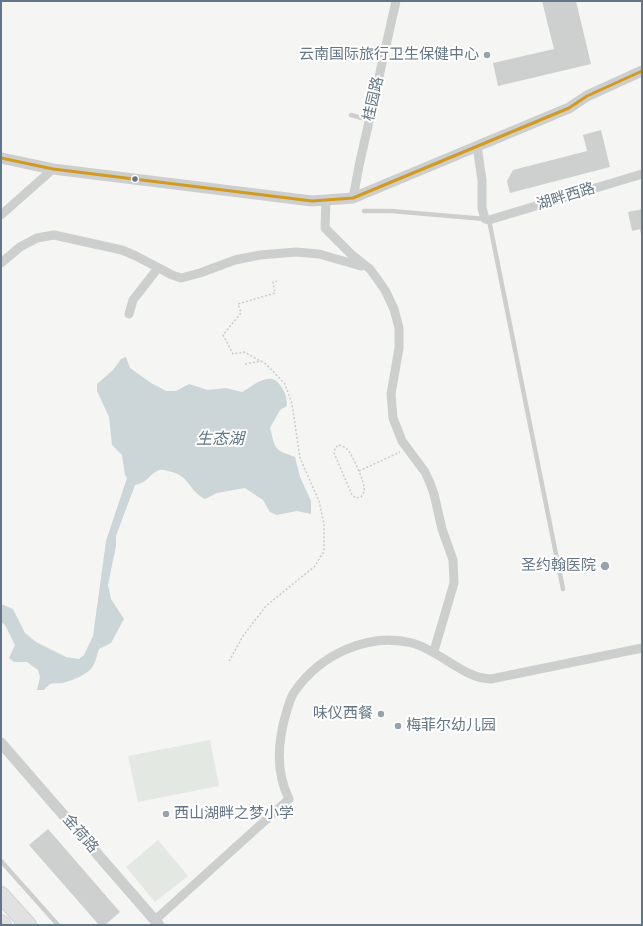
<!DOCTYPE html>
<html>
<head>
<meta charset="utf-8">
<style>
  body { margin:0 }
  #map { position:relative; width:643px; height:926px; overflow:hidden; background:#f5f5f4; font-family:Signika,sans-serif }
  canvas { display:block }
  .frame { position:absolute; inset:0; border:2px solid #647685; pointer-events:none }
</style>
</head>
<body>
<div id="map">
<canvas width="643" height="926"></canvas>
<div class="frame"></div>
</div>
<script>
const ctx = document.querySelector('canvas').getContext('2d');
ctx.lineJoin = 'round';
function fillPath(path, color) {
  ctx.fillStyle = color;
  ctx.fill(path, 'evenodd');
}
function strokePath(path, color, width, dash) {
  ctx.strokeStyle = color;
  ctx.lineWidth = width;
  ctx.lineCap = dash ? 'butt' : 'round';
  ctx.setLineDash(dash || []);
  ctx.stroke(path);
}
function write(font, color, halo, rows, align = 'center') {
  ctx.font = font + ' Signika,"Noto Sans SC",sans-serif';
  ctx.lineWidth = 4;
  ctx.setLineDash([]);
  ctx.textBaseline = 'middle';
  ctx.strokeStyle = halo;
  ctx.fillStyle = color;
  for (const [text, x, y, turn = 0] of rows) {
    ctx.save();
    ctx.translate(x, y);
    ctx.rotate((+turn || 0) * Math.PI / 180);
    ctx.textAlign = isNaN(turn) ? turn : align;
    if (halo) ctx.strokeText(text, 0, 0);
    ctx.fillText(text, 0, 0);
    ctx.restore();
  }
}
const green = new Path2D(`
  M 210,740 L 219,786 L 138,802 L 128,756 Z
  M 158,840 L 188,876 L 155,902 L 126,867 Z`);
const water = new Path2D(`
  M 126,357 L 130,368 L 151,383 L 166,391 L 176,391 L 189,384 L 208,390 L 226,388 L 242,392 C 253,386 270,370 280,385 C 286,393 286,396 287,406 L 280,410 L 270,428 C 276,450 273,449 295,457 L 300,477 L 311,501 L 311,514 L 297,511 L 277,515 L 270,512 L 263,500 L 245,488 L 217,493 L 205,499 C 190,492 190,477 172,472 C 167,471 163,469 159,470 C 151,473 147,483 135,485 L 116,536 L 116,546 L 108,585 L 111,599 L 124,619 L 111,643 L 99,649 C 97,654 96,661 93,666 C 89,674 71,681 63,683 C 53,684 51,681 44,690 L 37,690 L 40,677 L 38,670 L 27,662 L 14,662 L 9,658 L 15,645 L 5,625 L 1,622 L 1,604 L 13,609 L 25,633 L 36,642 L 66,657 L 79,659 L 84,655 L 93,636 L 106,541 L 127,478 L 125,475 L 122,455 L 112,445 L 109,417 L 97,391 L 97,384 L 113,370 L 121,359 Z`);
const building = new Path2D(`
  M 542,1 L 576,1 L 591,64 L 498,86 L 493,63 L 554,49 Z
  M 601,130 L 610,167 L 510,193 L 507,181 L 513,170 L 587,151 L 583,135 Z
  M 642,209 L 642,234 L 641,235 L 640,229 L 632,231 L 628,212 Z
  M 48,829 L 120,912 L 105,925 L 99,925 L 29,845 Z`);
const path = new Path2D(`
  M 245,364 L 262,361
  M 339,445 C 342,446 345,447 347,449 C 352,454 364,480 364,488 C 365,492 363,494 361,497 L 356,498 L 352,495 L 334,453 L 335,448 Z
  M 359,471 L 400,452
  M 229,661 L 243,636 L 266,606 L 315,566 L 324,551 L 324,524 L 319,501 L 300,458 L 292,404 L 285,384 L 266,364 L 244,352 L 233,354 L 223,335 L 241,313 L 238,304 L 275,293 L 273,282 L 277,281`);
const service = new Path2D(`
  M 351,115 L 369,120
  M 364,211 L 391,211 L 485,219
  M 489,220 L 563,589
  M 1,861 L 58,925`);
const minor = new Path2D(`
  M 477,146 L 482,180 L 482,208 L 485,219 L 489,220 L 499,217 L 642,174
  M 353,198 L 359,166 L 396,1
  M 326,201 L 325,228 L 352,255 L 370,269 L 385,290 L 394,309 L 399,328 L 399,348 L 391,394 L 393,418 L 402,441 L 425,472 L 430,483 L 434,494 L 442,529 L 453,560 L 454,583 L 434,651
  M 1,215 L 53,169
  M 1,263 L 20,247 L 37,238 L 54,235 L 122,250 L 136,256 L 172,275 L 181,278 L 200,273 L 235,260 L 260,255 L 296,252 L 319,254 L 361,266
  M 129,314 L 133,300 L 158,268
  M 155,920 L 289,799 C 275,771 278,739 287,710 C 289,704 291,696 295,691 C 320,655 368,632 412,643 C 441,651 464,679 491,679 L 642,648`);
const tertiary = new Path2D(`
  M 1,158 L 53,169 L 312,201 L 353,198 L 569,108 L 587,96 L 642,71
  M 1,743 L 159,925`);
const motorway = new Path2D(`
  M 1,895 L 28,925
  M 1,923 L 3,925`);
const bus1 = new Path2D(`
  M 1,158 L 53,169 L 312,201 L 353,198 L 569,108 L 587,96 L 642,71`);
const markers = [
  [487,55,4,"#97a2ac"],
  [135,179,3.5,"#647685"],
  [605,566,5,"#97a2ac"],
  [381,714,4,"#97a2ac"],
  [398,726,4,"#97a2ac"],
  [166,814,4,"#97a2ac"]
];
const poiNames = [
  ["云南国际旅行卫生保健中心",479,55],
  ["圣约翰医院",596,566],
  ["味仪西餐",373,714],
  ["梅菲尔幼儿园",406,726,"left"],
  ["西山湖畔之梦小学",174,814,"left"]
];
const streetNames = [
  ["桂园路",374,99,-77],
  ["湖畔西路",566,197,-17],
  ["金荷路",80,834,49]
];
const waterNames = [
  ["生态湖",220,440]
];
fillPath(green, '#e4e8e2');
fillPath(water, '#ccd5d7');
fillPath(building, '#ced0d0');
strokePath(motorway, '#d1d3d3', 18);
strokePath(path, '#cacbcc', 1.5, [2, 2]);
strokePath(service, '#cdcfcf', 4.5);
strokePath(minor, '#cdcfcf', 9);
strokePath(tertiary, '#cdcfcf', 11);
strokePath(motorway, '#e1e1e2', 16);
strokePath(bus1, '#d29a21', 3);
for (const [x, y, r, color] of markers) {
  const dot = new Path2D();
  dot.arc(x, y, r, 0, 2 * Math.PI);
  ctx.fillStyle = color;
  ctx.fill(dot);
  strokePath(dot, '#fff', 1.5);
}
write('15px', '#647685', '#fff', poiNames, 'right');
write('15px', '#647685', '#fff', streetNames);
write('italic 16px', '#5f7882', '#fff', waterNames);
</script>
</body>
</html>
